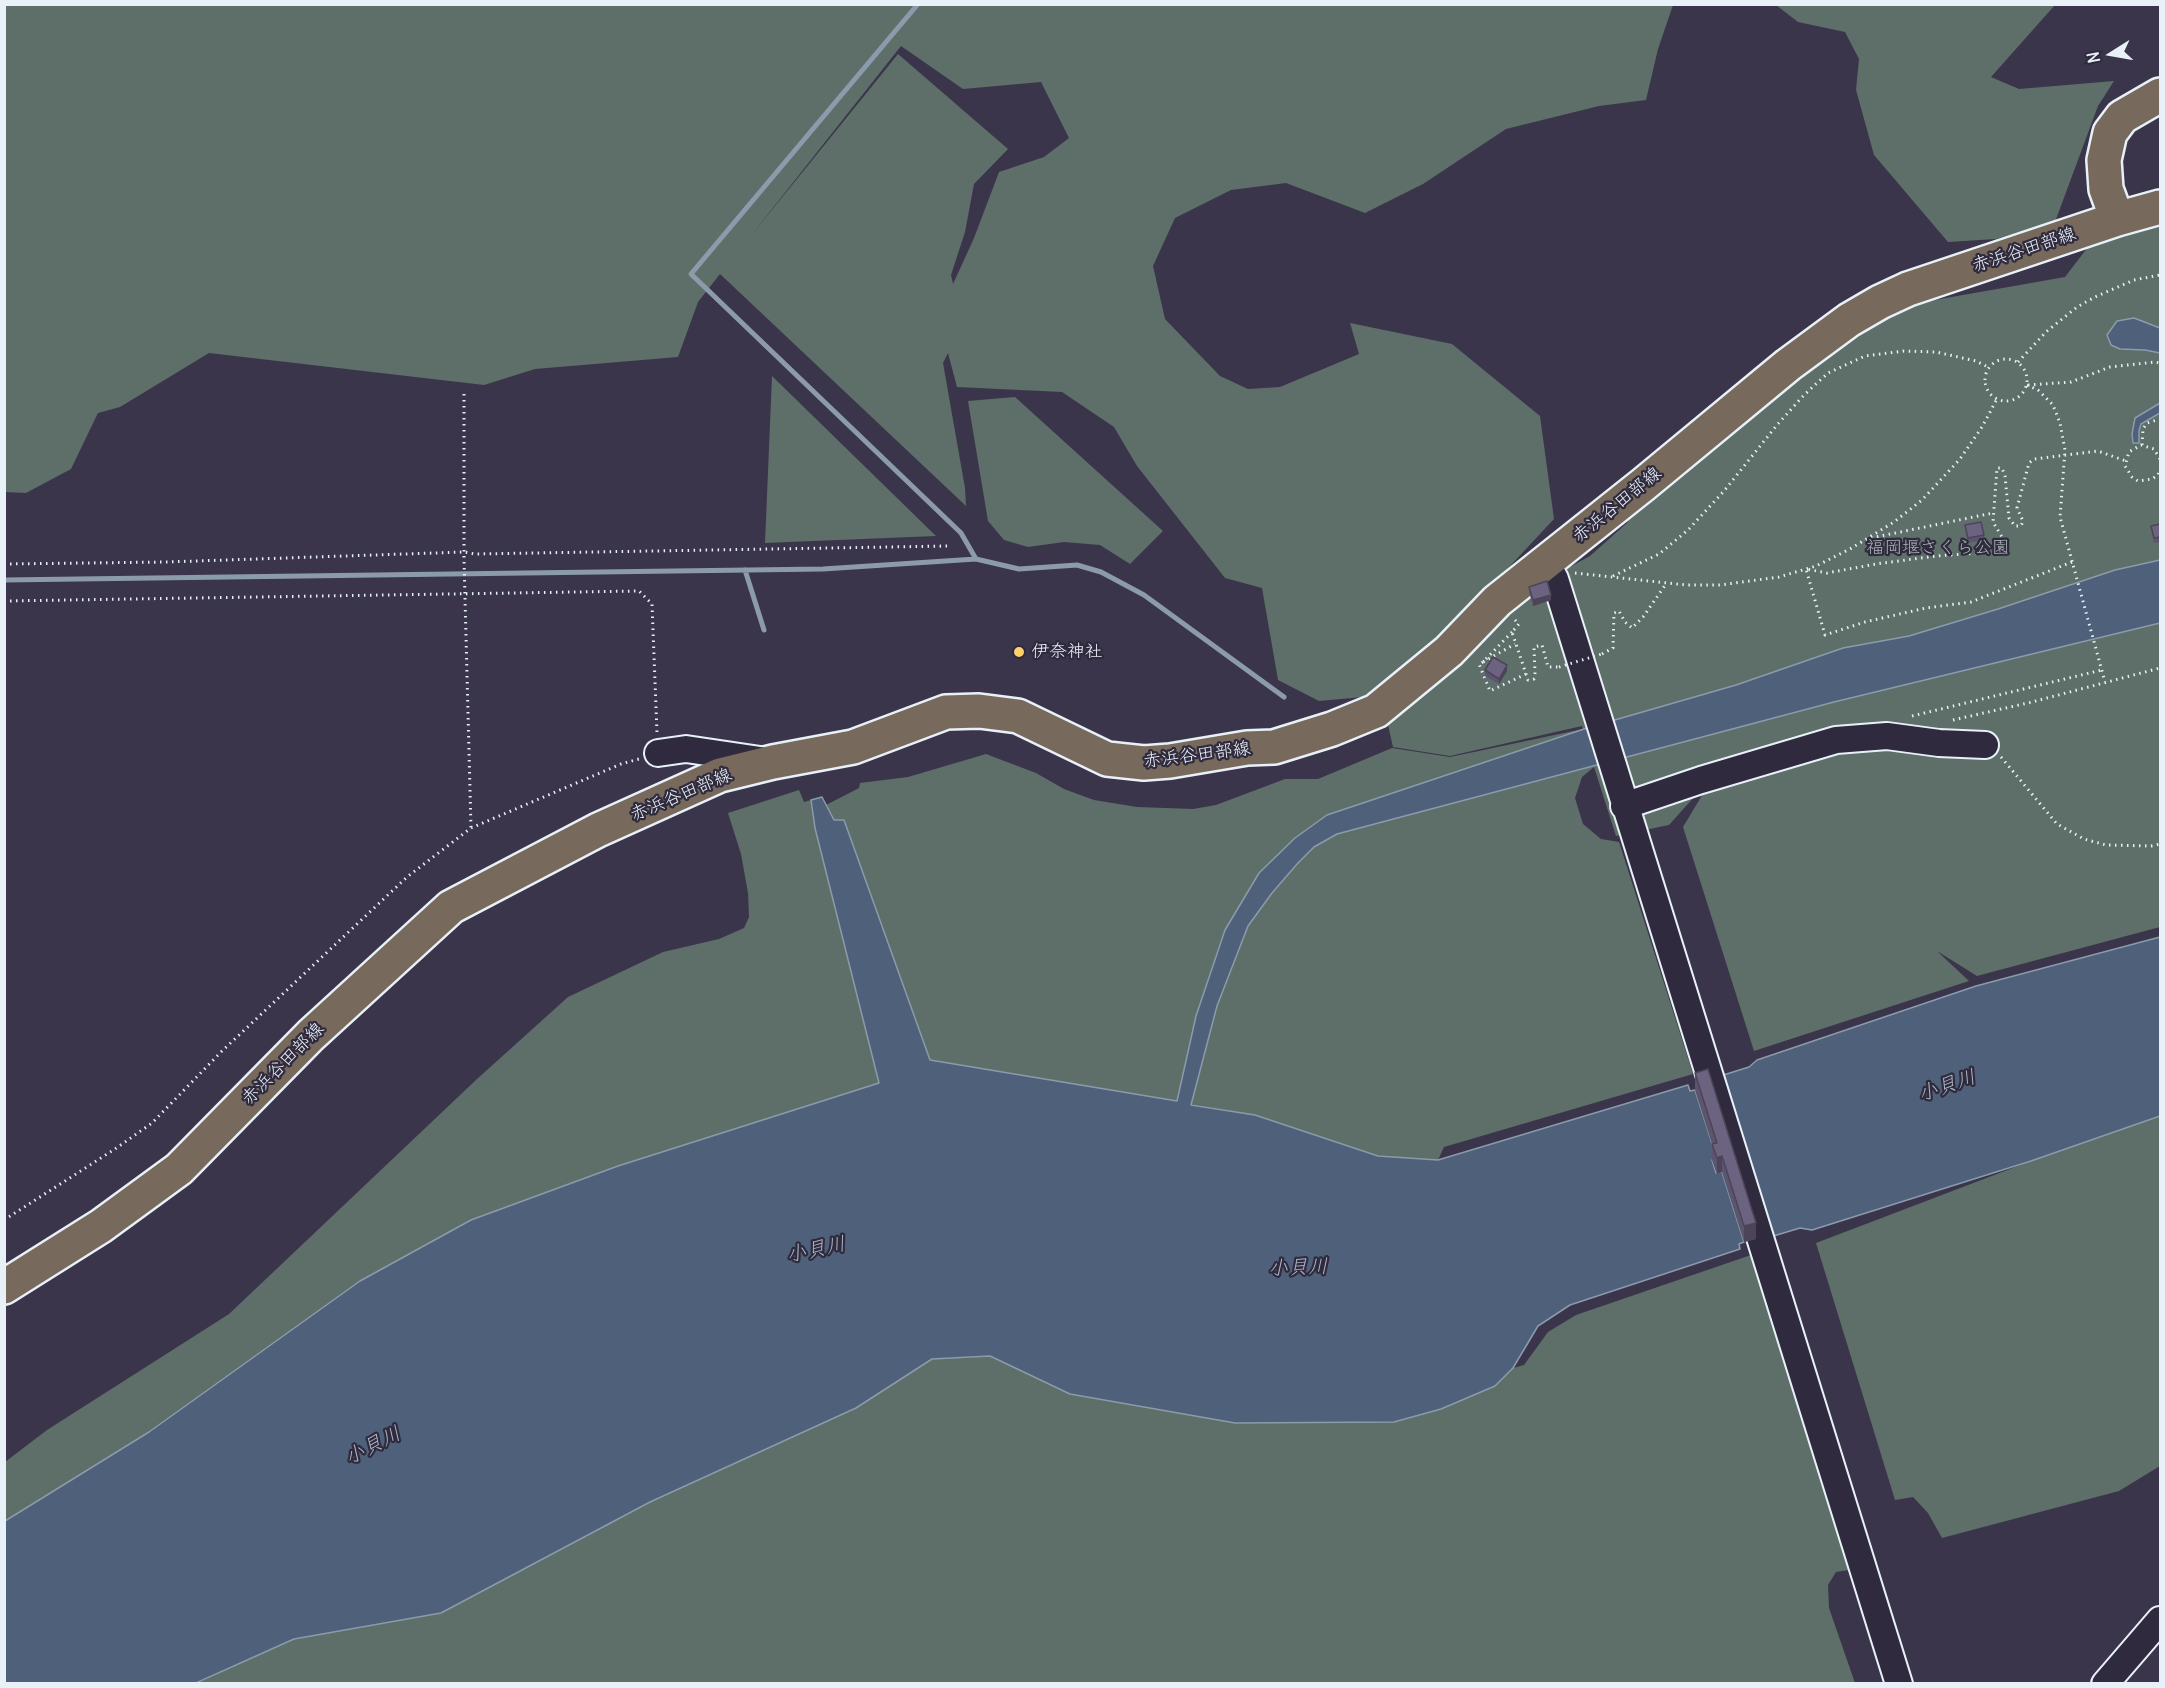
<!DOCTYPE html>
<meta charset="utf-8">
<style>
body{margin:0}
#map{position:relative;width:2165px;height:1688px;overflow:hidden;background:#3b354b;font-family:Delius,sans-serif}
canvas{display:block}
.frame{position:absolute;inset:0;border:6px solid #e8f1f8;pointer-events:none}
.north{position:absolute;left:2081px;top:24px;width:60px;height:60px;-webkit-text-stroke:4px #2f2a3d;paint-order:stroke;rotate:259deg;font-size:16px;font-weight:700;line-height:24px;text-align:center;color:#e8f1f8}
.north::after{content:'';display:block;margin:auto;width:21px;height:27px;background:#e8f1f8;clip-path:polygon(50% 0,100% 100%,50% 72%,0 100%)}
</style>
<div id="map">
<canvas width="2165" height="1688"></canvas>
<div class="frame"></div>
<div class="north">N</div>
</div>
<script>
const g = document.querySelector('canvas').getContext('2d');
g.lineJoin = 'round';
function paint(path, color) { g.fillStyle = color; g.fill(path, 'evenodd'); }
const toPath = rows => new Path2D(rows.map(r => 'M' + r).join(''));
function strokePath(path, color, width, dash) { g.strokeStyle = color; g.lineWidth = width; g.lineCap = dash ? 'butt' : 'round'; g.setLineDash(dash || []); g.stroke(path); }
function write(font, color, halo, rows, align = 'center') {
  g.font = font + ' Delius,"Klee One",sans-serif'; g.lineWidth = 4.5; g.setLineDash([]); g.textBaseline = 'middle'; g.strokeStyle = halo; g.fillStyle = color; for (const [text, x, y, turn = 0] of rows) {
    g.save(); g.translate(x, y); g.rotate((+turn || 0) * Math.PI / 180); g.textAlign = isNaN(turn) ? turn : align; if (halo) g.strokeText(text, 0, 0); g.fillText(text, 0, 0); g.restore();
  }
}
const green = toPath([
 [5,5,1673,5,1658,49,1646,100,1599,106,1506,129,1423,184,1365,213,1286,183,1231,190,1175,218,1153,266,1165,319,1220,376,1248,389,1280,387,1359,354,1350,323,1452,344,1540,416,1554,519,1453,627,1363,697,1319,701,1278,680,1262,588,1225,578,1137,466,1114,427,1062,392,957,387,948,353,943,363,965,488,966,506,720,274,698,302,678,357,535,369,484,385,209,353,120,407,98,413,71,469,26,493,5,492],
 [901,46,963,89,1041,82,1069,138,1044,157,999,172,974,238,953,284,951,275,965,232,974,184,1008,149,898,54,750,237],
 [1776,5,2055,5,1991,77,2019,89,2114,81,2098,106,2055,222,1996,239,1948,242,1874,155,1856,90,1859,59,1845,32,1798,22],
 [2160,225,2160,927,1977,976,1937,951,1969,981,1754,1051,1683,827,1707,787,1704,786,1669,825,1616,836,1594,767,1582,777,1575,798,1583,824,1601,839,1619,842,1693,1074,1444,1147,1438,1160,1378,1156,1255,1115,930,1060,844,820,834,821,826,805,859,788,860,783,908,777,986,754,1036,773,1064,789,1094,800,1137,807,1193,809,1216,805,1285,779,1318,779,1392,748,1450,757,1583,729,1582,726,1450,756,1393,747,1385,712,1533,587,1590,556,1628,522,1625,516,1829,352,1912,304,2065,277,2088,247],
 [772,376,936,536,765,543],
 [1015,397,1163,531,1130,564,1100,545,1064,542,1028,547,1004,540,988,521,968,401],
 [799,790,804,802,811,800,879,1083,618,1166,149,1432,5,1521,5,1462,47,1430,229,1314,477,1079,568,997,663,952,719,939,744,928,749,917,748,893,741,854,728,813],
 [2160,1116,2160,1466,2119,1491,1942,1538,1928,1513,1913,1497,1895,1500,1816,1243,2031,1161],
 [1751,1255,1849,1570,1836,1572,1828,1585,1829,1608,1855,1683,196,1684,294,1639,441,1613,650,1502,856,1408,932,1359,990,1356,1070,1394,1394,1422,1441,1409,1495,1386,1513,1368,1524,1365,1548,1332,1576,1315]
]);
const water = toPath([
 [2134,318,2160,328,2160,353,2145,350,2120,349,2111,345,2107,335,2117,321,2134,318],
 [2160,403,2160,413,2141,424,2139,431,2139,443,2133,443,2132,434,2135,418,2160,403],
 [2160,560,2160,623,1834,702,1337,834,1314,847,1298,863,1272,893,1248,926,1217,1006,1191,1105,1255,1115,1378,1156,1438,1160,1688,1085,1690,1091,1695,1090,1717,1159,1712,1160,1716,1173,1722,1172,1744,1242,1739,1244,1740,1249,1570,1305,1538,1326,1513,1368,1495,1386,1441,1409,1394,1422,1235,1423,1070,1394,990,1356,932,1359,856,1408,650,1502,441,1613,294,1639,196,1683,5,1684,5,1521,149,1432,360,1281,471,1220,618,1166,879,1083,815,828,811,800,822,797,834,820,844,820,930,1060,1177,1101,1196,1016,1225,930,1259,873,1295,838,1327,815,1587,728,1736,685,1843,648,1909,636,1998,609,2115,570,2160,560],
 [2160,937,2160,1116,2031,1161,1812,1230,1800,1228,1767,1238,1717,1077,1749,1067,1757,1060,1976,986,2160,937]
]);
const stream = toPath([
 [918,4,691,274,961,533,976,559],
 [745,570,764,630],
 [4,580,823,569,976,559,1019,569,1077,565,1101,572,1144,595,1284,697]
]);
const path = toPath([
 '1985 380a21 21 0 1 1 42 0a21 21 0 1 1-42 0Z',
 [2018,362,2046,332,2077,307,2095,297,2134,280,2160,275],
 [2027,385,2038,390,2053,405,2060,423,2065,450,2060,517,2105,682],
 [2028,385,2071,382,2110,367,2155,362,2160,363],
 [464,394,464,559,471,828],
 [2142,445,2143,429,2147,423,2160,419],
 [2160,459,2154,449,2141,445,2129,452,2125,466,2132,477,2138,481,2152,479,2158,475,2160,469],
 [1871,538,1993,513],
 [2072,562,1971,602,1926,608,1865,622,1825,635,1806,569,1827,573,1876,564,1936,556,1992,552,2002,549,2005,542,1993,522,1997,468,2002,468,2005,476,2009,518,2015,526,2021,526,2023,521,2017,508,2029,463,2034,459,2098,451,2126,461],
 [4,564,166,562,464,552,475,554,948,546],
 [1575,573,1686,585,1720,585,1779,577,1816,566,1850,549,1894,522,1922,500,1960,459,1982,427,1997,399],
 [1613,576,1659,554,1688,530,1724,491,1777,425,1804,395,1828,373,1865,356,1904,351,1936,352,1976,361,1990,368],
 [4,601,639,591,652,604,657,733],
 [1515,620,1519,624,1512,632,1528,680,1534,679,1535,673,1534,647,1542,645,1548,667,1559,667],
 [1512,632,1483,662,1515,644],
 [1602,654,1613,648,1614,613,1619,611,1625,622,1632,628,1643,617,1666,584],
 [1483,662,1479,664,1490,691,1526,674],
 [1912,716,2102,670],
 [1953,720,2032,702,2160,668],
 [2001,757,2057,824,2084,839,2106,845,2151,846,2160,844],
 [4,1220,115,1149,152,1123,221,1052,407,877,471,828,621,764,639,759]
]);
const minor = toPath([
 [1546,562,1555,579,1899,1684],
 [658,753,686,749,767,761],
 [1624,806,1701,780,1836,740,1887,736,1939,743,1985,745],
 [2105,1684,2160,1620]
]);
const major = toPath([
 [2117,219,2106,189,2104,160,2110,133,2122,117,2160,95],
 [4,1287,101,1226,179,1169,311,1035,451,907,598,830,720,775,773,762,853,747,946,712,979,711,1018,716,1107,759,1144,763,1170,761,1247,748,1274,747,1332,729,1376,711,1449,651,1497,601,1644,484,1788,365,1849,320,1880,302,1908,289,2117,219,2160,207]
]);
const pathBridge = toPath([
 [1559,667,1602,654]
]);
const wall = toPath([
 [2160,524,2160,542,2154,543,2151,526],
 [1965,525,1984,535,1984,540,1968,543],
 [1529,587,1551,600,1533,606,1529,592],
 [1485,670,1507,671,1499,684,1485,676],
 [1695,1073,1756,1239,1744,1242,1722,1172,1717,1174,1712,1160,1712,1144,1695,1090]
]);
const shadedWall = toPath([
 [1551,595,1551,600,1533,606,1533,600],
 [1507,665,1507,671,1499,684,1499,679],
 [1722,1156,1722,1172,1717,1174,1717,1158],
 [1756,1223,1756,1239,1744,1242,1744,1226]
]);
const building = toPath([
 [1981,522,1984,535,1968,538,1965,525,1981,522],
 [2160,524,2160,537,2154,538,2151,526,2160,524],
 [1547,581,1551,595,1533,600,1529,587,1547,581],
 [1493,657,1507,665,1499,679,1485,670,1493,657],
 [1708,1069,1756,1223,1744,1226,1722,1156,1717,1158,1712,1144,1717,1143,1695,1073,1708,1069]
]);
const markers = [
 [1019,652,6,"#ffd166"]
];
const streetNames = [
 ["赤浜谷田部線",2024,250,-18],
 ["赤浜谷田部線",1617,505,-39],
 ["赤浜谷田部線",1197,755,-7],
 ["赤浜谷田部線",681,795,-23],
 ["赤浜谷田部線",283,1064,-45]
];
const parkNames = [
 ["福岡堰さくら公園",1938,548]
];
const poiNames = [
 ["伊奈神社",1031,652]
];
const waterNames = [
 ["小貝川",1947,1086,-19],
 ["小貝川",816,1250,-12],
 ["小貝川",1298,1268,-2],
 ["小貝川",373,1446,-27]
];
paint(green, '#5d6f68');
paint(water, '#4f617a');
strokePath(water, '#8c9bac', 1.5);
strokePath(stream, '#8c9bac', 5);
strokePath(minor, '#e8f1f8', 30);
strokePath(major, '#e8f1f8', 38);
strokePath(path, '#e8f1f8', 3, [1.5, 4.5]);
strokePath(minor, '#2f2a3d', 26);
strokePath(major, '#77695c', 33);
strokePath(pathBridge, '#e8f1f8', 3, [1.5, 4.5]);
paint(wall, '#5d556f');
paint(shadedWall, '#4c455a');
paint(building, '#6c6381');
strokePath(building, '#4c455a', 1.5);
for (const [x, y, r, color] of markers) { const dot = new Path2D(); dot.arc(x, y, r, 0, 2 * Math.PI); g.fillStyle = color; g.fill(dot); strokePath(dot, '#2f2a3d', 2); }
write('18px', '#e8f1f8', '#2f2a3d', streetNames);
write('18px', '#a9b6b7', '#2f2a3d', parkNames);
write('18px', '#e8f1f8', '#2f2a3d', poiNames, 'left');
write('italic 20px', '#abb7c6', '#2f2a3d', waterNames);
</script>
